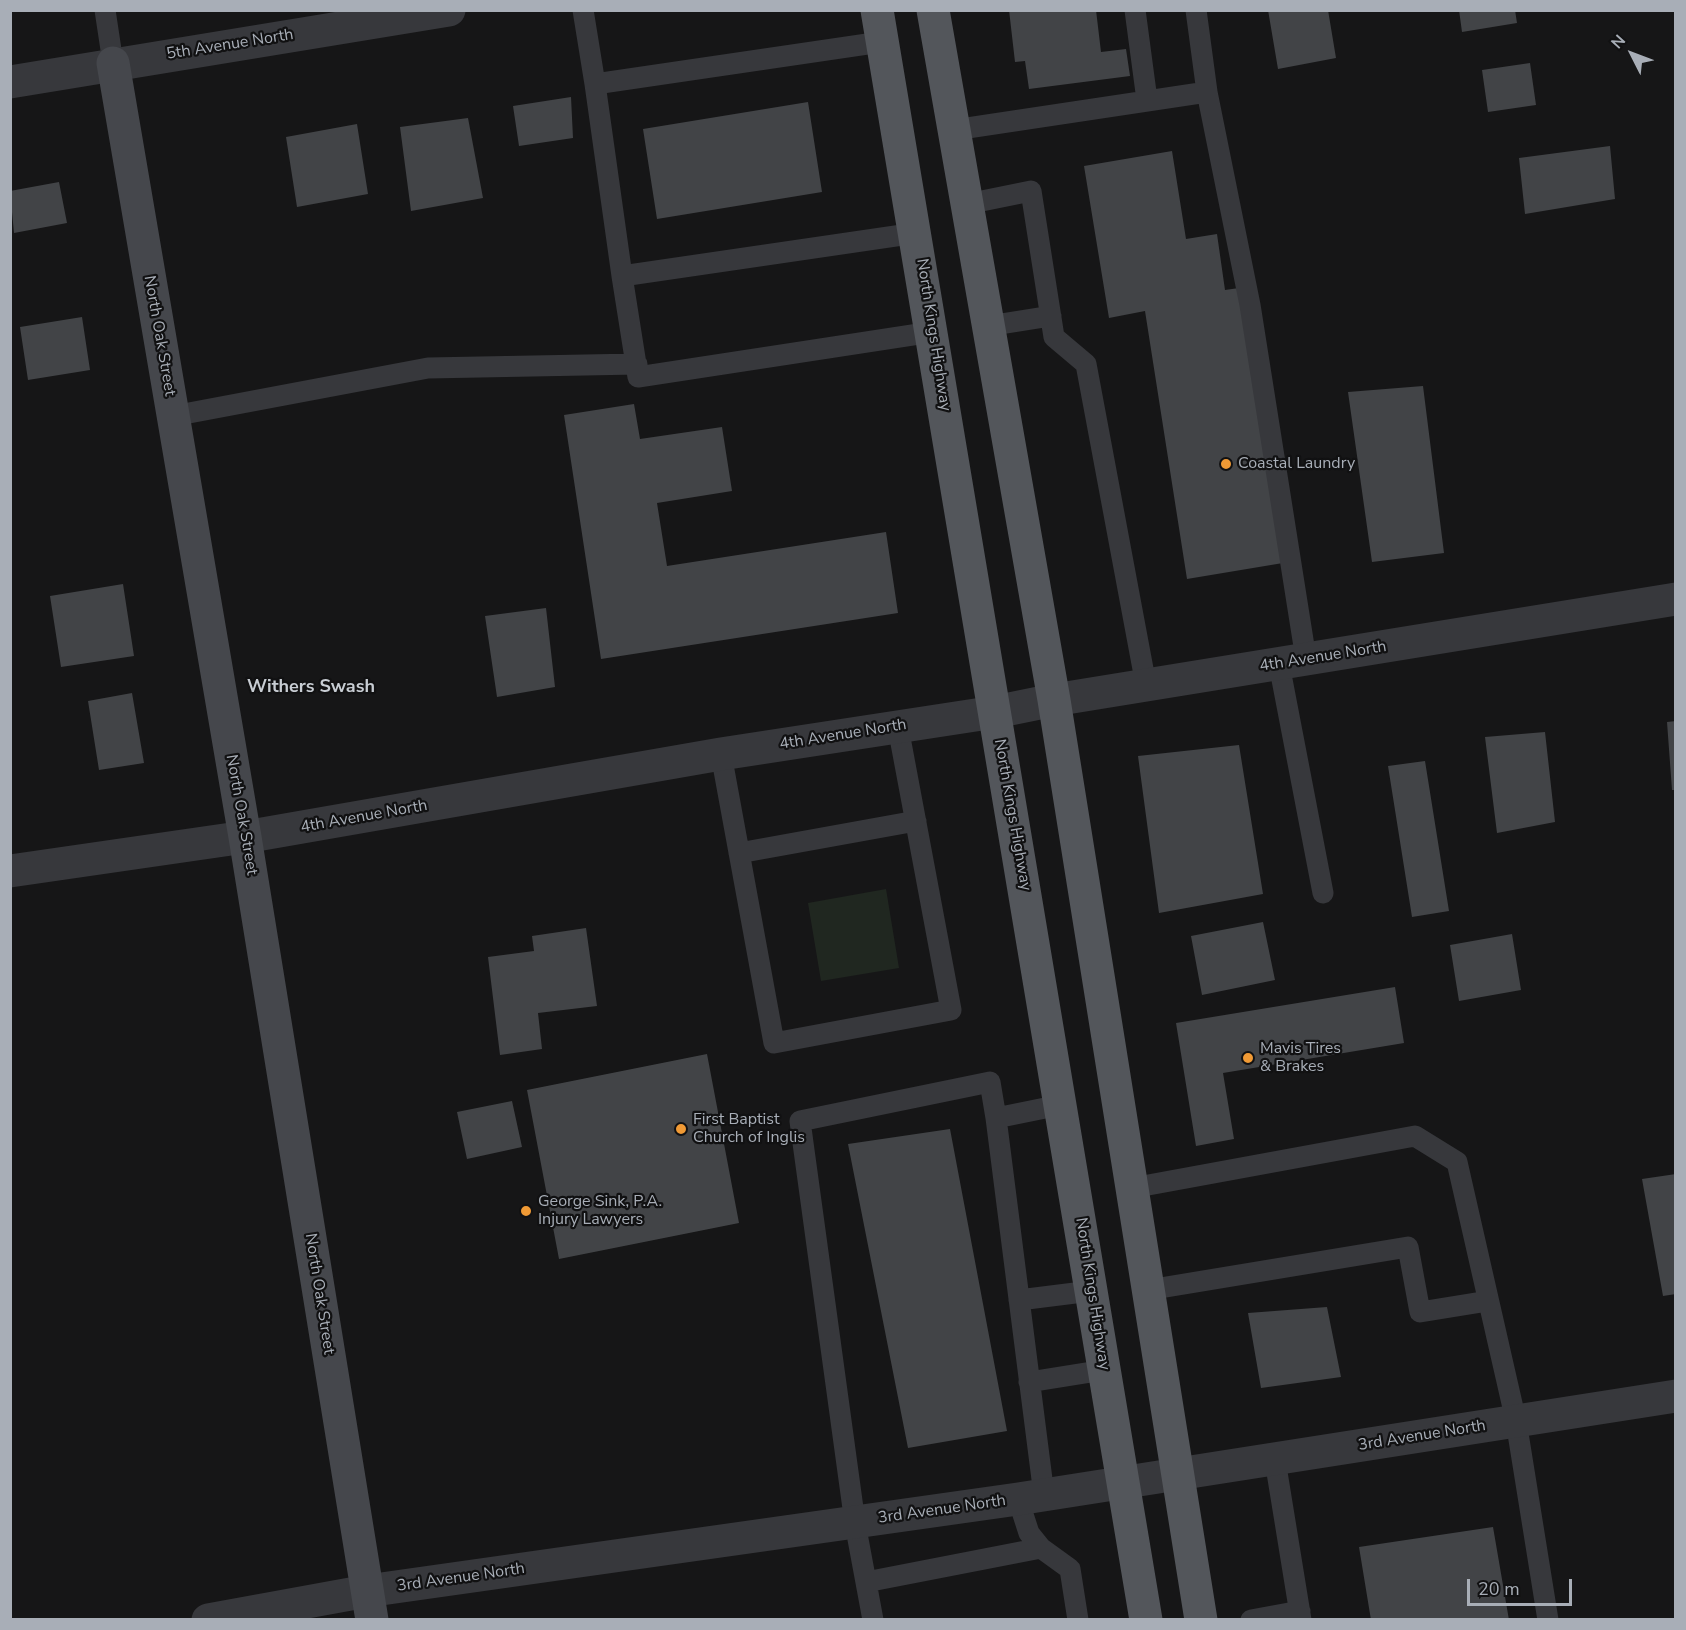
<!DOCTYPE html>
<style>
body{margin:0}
#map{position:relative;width:1686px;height:1630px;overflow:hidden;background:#161617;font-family:"Nunito Sans",sans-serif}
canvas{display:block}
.frame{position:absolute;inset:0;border:12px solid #a8aeb7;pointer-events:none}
.north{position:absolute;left:1602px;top:24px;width:60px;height:60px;-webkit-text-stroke:4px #111112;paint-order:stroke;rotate:312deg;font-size:16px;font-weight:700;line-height:24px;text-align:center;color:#a8aeb7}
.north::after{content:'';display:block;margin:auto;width:21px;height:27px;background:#a8aeb7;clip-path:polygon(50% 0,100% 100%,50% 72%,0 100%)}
.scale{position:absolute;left:1467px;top:1579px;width:105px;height:27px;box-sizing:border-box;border:3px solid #a8aeb7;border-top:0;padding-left:8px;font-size:18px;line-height:21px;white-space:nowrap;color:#a8aeb7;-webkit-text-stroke:4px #111112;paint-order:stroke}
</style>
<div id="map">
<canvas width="1686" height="1630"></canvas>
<div class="frame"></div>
<div class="north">N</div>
<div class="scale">20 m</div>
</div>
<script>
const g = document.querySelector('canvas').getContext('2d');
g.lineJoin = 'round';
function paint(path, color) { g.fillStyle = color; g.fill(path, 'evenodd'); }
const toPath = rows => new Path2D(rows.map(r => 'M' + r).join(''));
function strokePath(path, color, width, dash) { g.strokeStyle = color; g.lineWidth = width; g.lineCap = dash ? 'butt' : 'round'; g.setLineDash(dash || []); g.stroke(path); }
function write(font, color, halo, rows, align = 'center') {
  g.font = font + ' "Nunito Sans",sans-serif'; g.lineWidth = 4.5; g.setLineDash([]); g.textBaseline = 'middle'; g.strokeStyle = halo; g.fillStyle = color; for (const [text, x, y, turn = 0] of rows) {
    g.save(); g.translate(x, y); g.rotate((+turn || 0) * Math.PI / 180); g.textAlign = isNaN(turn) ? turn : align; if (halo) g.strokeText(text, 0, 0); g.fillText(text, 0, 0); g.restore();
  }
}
const green = toPath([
 [886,889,899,968,821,981,808,903]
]);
const building = toPath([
 [1009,10,1096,10,1101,52,1126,49,1130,76,1029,89,1025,61,1015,62],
 [1268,10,1328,10,1336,58,1278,69],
 [1459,10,1515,10,1517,23,1462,32],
 [1530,63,1536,105,1488,112,1482,70],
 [571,97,573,138,519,146,513,106],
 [808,102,822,192,657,219,643,129],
 [468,118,483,198,411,211,400,127],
 [357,124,368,194,297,207,286,137],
 [1610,146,1615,199,1525,214,1519,158],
 [1172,151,1186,239,1217,234,1225,290,1239,288,1283,563,1187,579,1145,311,1109,318,1084,166],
 [59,182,67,223,14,233,10,191],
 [82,317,90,370,28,380,20,327],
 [1423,386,1444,553,1372,562,1348,392],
 [634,404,640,439,722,427,732,491,657,503,667,566,886,532,898,613,601,659,564,415],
 [123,584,134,656,61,667,50,596],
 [546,608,555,687,497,697,485,616],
 [132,693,144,763,99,770,88,701],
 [1676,721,1676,790,1672,790,1667,722],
 [1545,732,1555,822,1497,833,1485,737],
 [1239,745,1263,894,1159,913,1138,756],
 [1425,761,1449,911,1412,917,1388,766],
 [1263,922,1275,980,1202,995,1191,936],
 [586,928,597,1006,538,1013,542,1049,500,1055,488,957,534,951,532,936],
 [1512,934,1521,990,1459,1001,1450,945],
 [1395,987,1404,1043,1223,1073,1234,1139,1196,1146,1176,1023],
 [707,1054,739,1223,559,1259,527,1090],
 [512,1101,522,1147,467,1159,457,1112],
 [950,1129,1007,1431,908,1448,848,1144],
 [1676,1174,1676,1294,1663,1296,1642,1179],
 [1327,1307,1341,1377,1261,1388,1248,1313],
 [1493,1527,1509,1620,1371,1620,1359,1547]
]);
const lane = toPath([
 [105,10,113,63],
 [583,10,595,84],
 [1135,10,1147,100],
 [881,42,595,84,622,276,916,233],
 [1207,92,1250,305,1306,659],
 [954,130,1207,92,1196,10],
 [967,204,1031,191,1054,337,1086,364,1146,685],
 [622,276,638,377,932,332],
 [988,326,1051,316],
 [173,416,428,368,637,364],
 [1279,664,1323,893],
 [721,754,774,1043,951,1010,898,727],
 [739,853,916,821],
 [996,1118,1044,1495],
 [1132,1188,1415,1136,1457,1162,1516,1421,1548,1620],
 [1148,1290,1408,1247,1420,1312,1488,1301],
 [1019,1300,1091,1291],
 [1029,1382,1104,1370],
 [1275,1460,1301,1620],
 [1018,1499,1029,1533,1041,1548,1070,1569,1078,1620],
 [866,1582,1041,1548],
 [873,1620,855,1523,800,1121,990,1082,996,1118,1060,1105],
 [1251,1620,1300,1611]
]);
const street = toPath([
 [10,82,449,10],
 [10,871,245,837,721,754,995,712,1054,700,1676,599],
 [208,1620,367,1591,1018,1499,1676,1396]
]);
const secondary = toPath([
 [113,63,245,837,372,1620]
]);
const primary = toPath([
 [877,10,1146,1620],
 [933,10,1054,700,1201,1620]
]);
const markers = [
 [1226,464,6,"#f09a35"],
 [1248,1058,6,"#f09a35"],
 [681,1129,6,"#f09a35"],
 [526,1211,6,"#f09a35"]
];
const streetNames = [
 ["5th Avenue North",230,45,-9],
 ["North Kings Highway",933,335,81],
 ["North Oak Street",159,336,80],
 ["4th Avenue North",1323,657,-9],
 ["4th Avenue North",843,735,-9],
 ["North Oak Street",241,815,80],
 ["North Kings Highway",1012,815,80],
 ["4th Avenue North",364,817,-10],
 ["North Oak Street",319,1294,81],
 ["North Kings Highway",1092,1294,81],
 ["3rd Avenue North",1422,1436,-9],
 ["3rd Avenue North",942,1510,-8],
 ["3rd Avenue North",461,1578,-8]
];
const poiNames = [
 ["Coastal Laundry",1238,464],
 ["Mavis Tires",1260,1049],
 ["& Brakes",1260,1067],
 ["First Baptist",693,1120],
 ["Church of Inglis",693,1138],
 ["George Sink, P.A.",538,1202],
 ["Injury Lawyers",538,1220]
];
const neighbourhoodNames = [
 ["Withers Swash",311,688]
];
paint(green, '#202720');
paint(building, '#424447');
strokePath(lane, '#37383c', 21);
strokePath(street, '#37383c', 33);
strokePath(secondary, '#45474c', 33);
strokePath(primary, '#53565b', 33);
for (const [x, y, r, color] of markers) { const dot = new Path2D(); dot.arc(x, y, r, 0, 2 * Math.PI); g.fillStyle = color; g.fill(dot); strokePath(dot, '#111112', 2); }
write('16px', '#a8aeb7', '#111112', streetNames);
write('16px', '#a8aeb7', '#111112', poiNames, 'left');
write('bold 18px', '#c8cdd3', '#111112', neighbourhoodNames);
</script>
